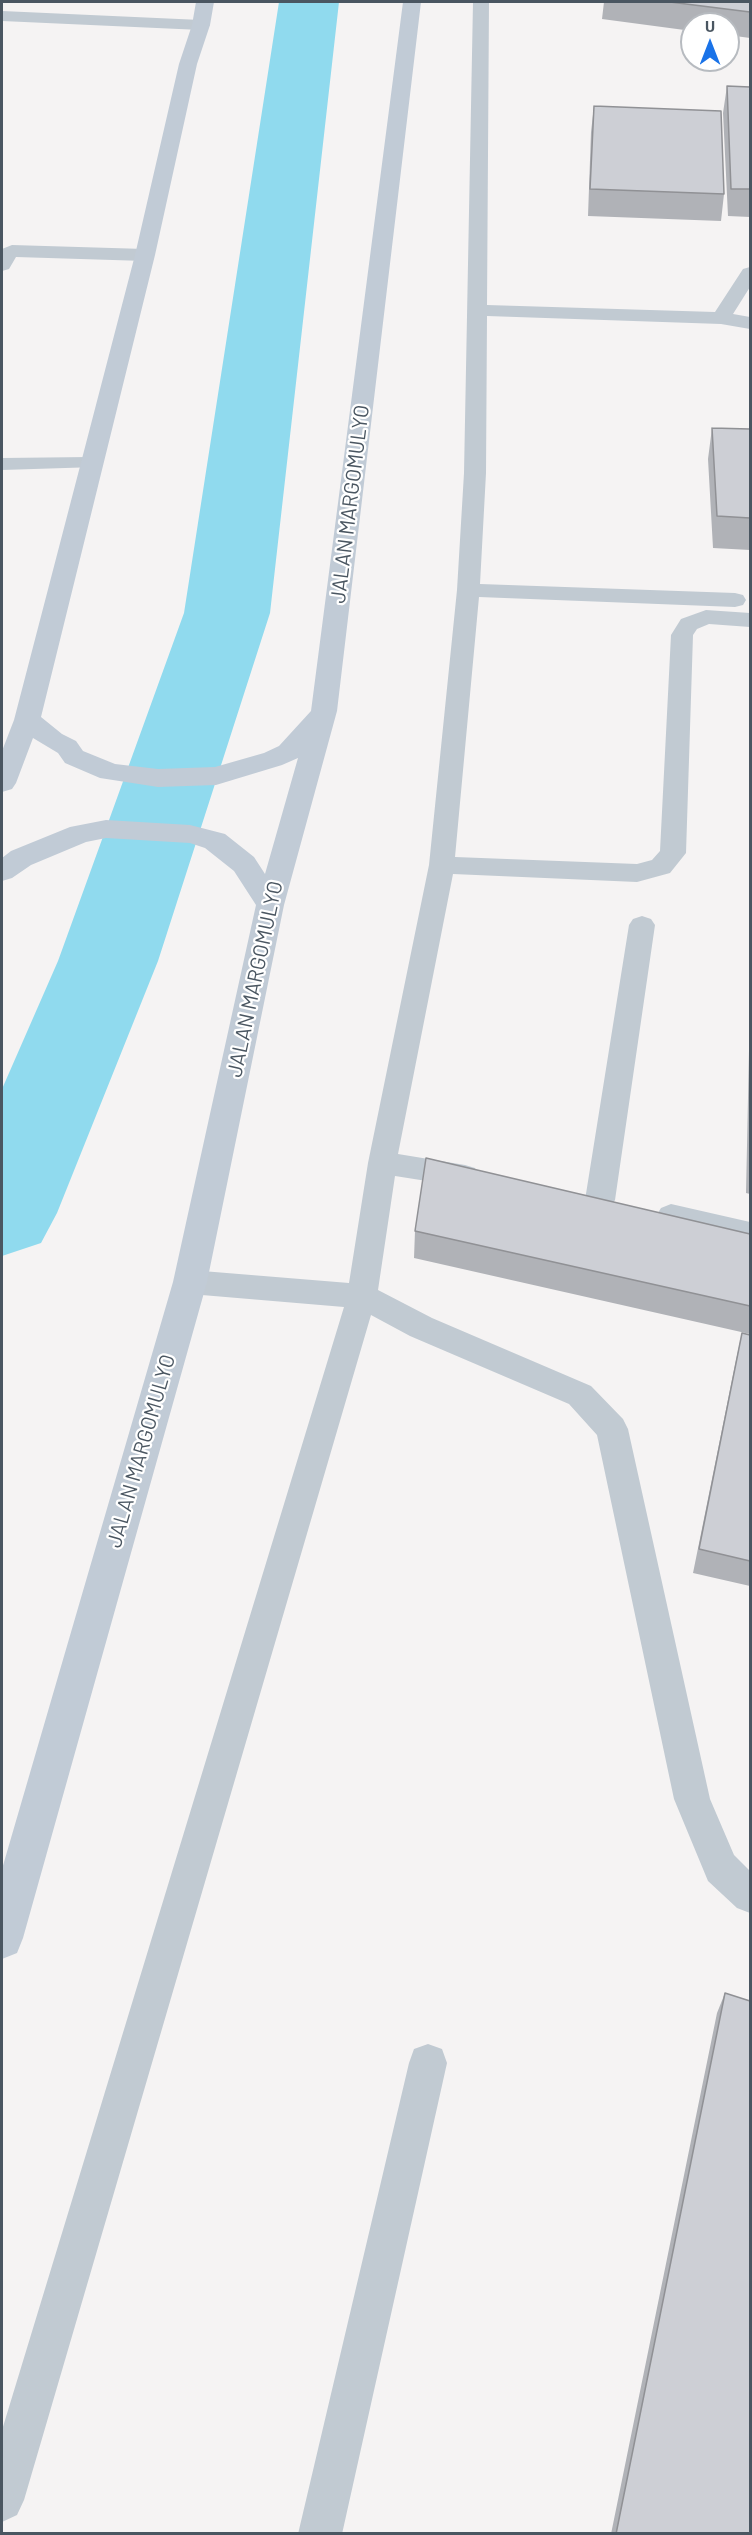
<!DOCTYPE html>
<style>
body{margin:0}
#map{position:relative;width:752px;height:2535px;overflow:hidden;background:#f5f3f3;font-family:Barlow,sans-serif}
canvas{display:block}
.frame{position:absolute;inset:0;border:3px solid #4a5661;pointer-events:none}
.north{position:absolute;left:680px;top:12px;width:60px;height:60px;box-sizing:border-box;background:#fff;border:2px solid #b7bbc0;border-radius:50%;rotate:0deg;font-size:16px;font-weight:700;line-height:24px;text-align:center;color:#4a5661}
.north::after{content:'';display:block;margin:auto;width:21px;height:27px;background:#1a73e8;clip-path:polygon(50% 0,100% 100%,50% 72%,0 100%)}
</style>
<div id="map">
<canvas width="752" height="2535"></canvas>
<div class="frame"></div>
<div class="north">U</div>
</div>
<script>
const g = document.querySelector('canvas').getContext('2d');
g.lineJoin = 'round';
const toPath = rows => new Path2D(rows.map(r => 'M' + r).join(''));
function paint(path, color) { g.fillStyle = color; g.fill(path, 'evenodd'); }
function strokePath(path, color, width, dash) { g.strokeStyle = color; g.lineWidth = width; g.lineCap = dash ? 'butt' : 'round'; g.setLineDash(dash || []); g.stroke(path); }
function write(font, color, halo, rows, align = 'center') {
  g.font = font + ' Barlow,sans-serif'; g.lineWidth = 4.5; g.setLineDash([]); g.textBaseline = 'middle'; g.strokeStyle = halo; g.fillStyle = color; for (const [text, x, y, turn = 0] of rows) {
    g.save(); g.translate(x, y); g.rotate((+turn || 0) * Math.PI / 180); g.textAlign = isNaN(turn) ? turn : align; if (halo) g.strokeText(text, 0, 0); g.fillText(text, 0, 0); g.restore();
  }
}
const river = toPath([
 [279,2,339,2,270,613,158,961,57,1213,41,1243,2,1256,2,1089,58,961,184,613,279,2]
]);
const service = toPath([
 [473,2,489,2,487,305,715,312,743,269,750,267,750,287,733,314,750,317,750,329,721,324,487,316,486,473,480,584,735,593,743,595,746,600,743,605,735,607,479,597,455,857,637,864,652,860,660,851,671,635,681,619,706,610,750,613,750,627,709,624,697,629,693,635,686,853,670,873,637,882,453,874,398,1154,465,1165,475,1168,479,1176,475,1184,465,1187,395,1176,378,1290,432,1318,591,1386,623,1419,628,1429,710,1799,734,1855,750,1871,750,1913,737,1908,708,1881,674,1799,597,1435,569,1404,410,1336,371,1315,24,2500,17,2515,2,2522,2,2430,344,1307,190,1294,179,1291,175,1282,179,1273,190,1270,349,1283,368,1163,429,865,457,590,464,473,473,2],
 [12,245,145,249,152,251,154,255,152,259,145,261,16,257,9,269,2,271,2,249,12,245],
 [90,457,97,459,101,463,97,467,2,470,2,458,90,457],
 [642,916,651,919,655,925,615,1200,610,1208,600,1211,590,1208,585,1200,629,925,633,919,642,916],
 [671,1204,750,1222,750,1246,661,1224,656,1216,661,1208,671,1204],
 [428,2044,442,2049,447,2063,342,2534,298,2534,409,2063,414,2049,428,2044]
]);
const minor = toPath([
 [2,11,201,20,207,21,210,25,207,29,201,30,2,21,2,11]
]);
const secondary = toPath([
 [196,2,214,2,210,25,197,64,155,255,41,717,62,734,76,741,83,751,115,764,158,769,215,767,264,753,279,746,311,711,403,2,421,2,337,711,284,905,207,1282,23,1938,17,1953,2,1959,2,1869,173,1282,256,905,234,871,205,848,190,843,106,838,86,842,31,865,12,878,2,881,2,858,11,851,70,827,106,820,190,825,225,834,254,857,265,874,298,758,282,765,216,785,158,787,100,778,65,763,58,753,33,738,16,783,12,789,2,792,2,751,14,720,135,255,179,64,192,25,196,2]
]);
const wall = toPath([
 [604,2,750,2,750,38,728,35,728,24,692,24,692,31,602,19],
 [727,86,750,87,750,217,728,216,723,113],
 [594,106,724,194,721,221,588,216,591,132],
 [712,428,750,429,750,550,713,548,708,459],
 [750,1003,750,1194,746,1193],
 [415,1231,750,1234,750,1334,414,1258],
 [742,1333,750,1335,750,1586,693,1573,736,1360],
 [725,1993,750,2534,611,2534,717,2013]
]);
const building = toPath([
 [670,2,750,2,750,12,670,2],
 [727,86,750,87,750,189,731,189,727,86],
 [594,106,721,111,724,194,590,189,594,106],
 [712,428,750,429,750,518,717,516,712,428],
 [426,1158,750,1234,750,1306,415,1231,426,1158],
 [742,1333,750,1335,750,1561,699,1549,742,1333],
 [725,1993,750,2001,750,2534,616,2534,725,1993]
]);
const streetNames = [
 ["JALAN MARGOMULYO",350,504,-83],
 ["JALAN MARGOMULYO",255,979,-78],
 ["JALAN MARGOMULYO",141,1451,-74]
];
paint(river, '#90daee');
paint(service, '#c1cad2');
paint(minor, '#c1cad2');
paint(secondary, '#c1cbd6');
paint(wall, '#b0b2b7');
paint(building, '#cdcfd5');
strokePath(building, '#909195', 1.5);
write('21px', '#4a5661', '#fff', streetNames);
</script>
